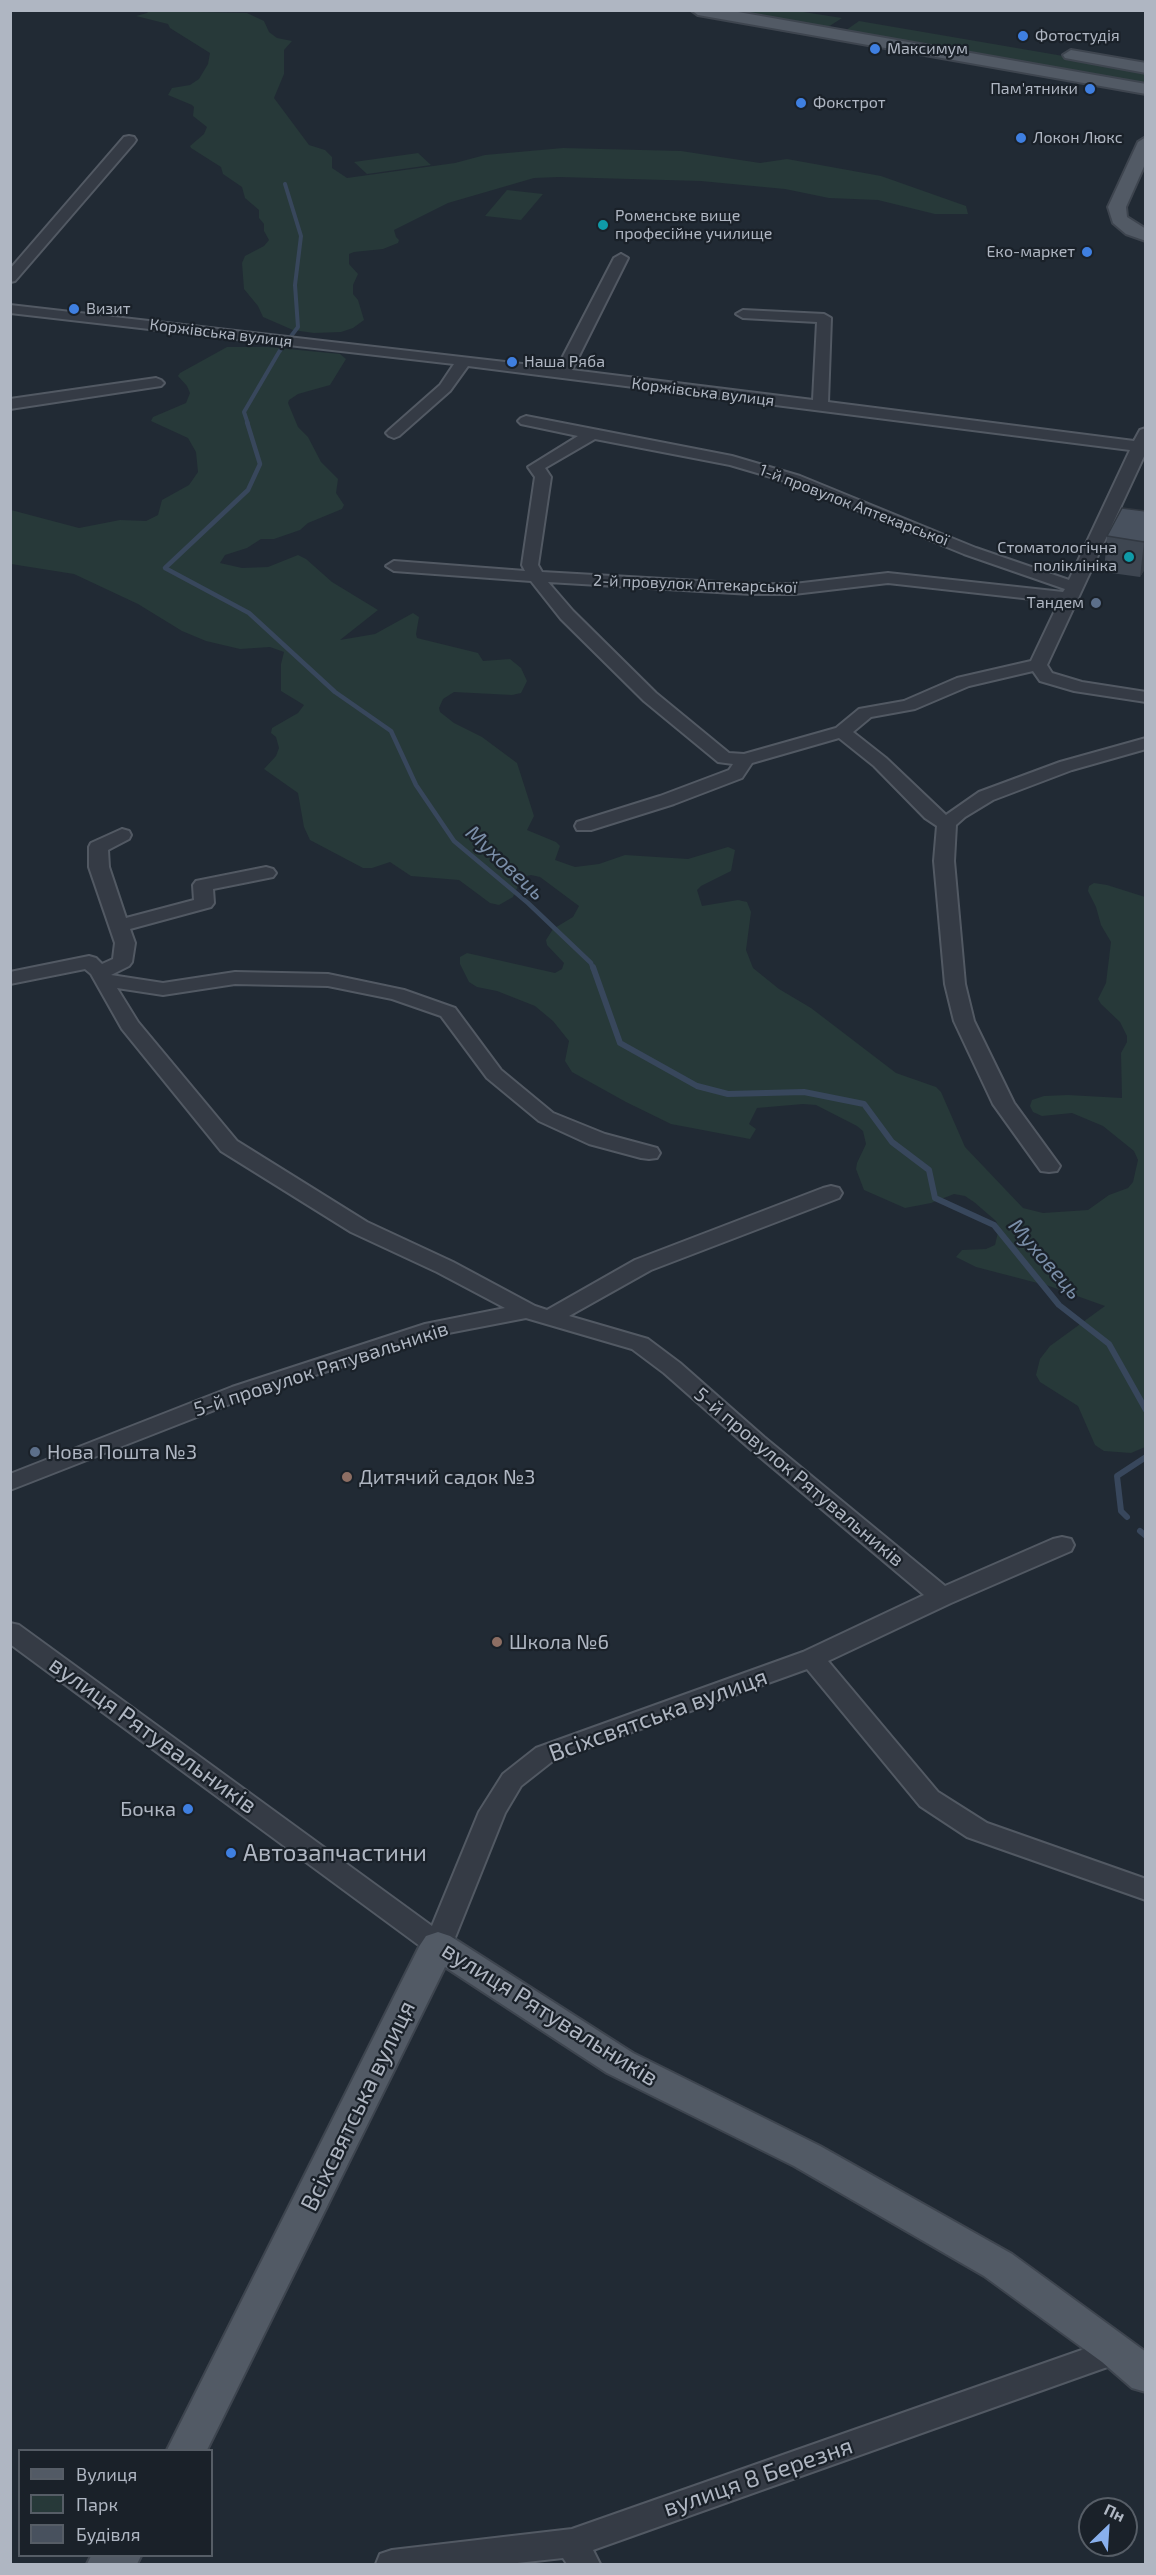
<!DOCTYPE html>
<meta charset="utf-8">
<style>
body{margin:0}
#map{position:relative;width:1156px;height:2575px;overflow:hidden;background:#212a34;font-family:"Exo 2",sans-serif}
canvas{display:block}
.frame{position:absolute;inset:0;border:12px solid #afb6c2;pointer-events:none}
.legend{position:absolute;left:18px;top:2449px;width:195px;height:108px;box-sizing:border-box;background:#1a2129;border:2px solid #565d66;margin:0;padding:8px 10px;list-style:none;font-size:18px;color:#afb6c2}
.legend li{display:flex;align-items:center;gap:12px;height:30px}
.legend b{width:30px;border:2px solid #565d66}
.north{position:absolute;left:1078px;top:2497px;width:60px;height:60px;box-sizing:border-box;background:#1a2129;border:2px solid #565d66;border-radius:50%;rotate:25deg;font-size:16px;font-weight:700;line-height:24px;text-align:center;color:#afb6c2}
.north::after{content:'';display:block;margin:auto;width:21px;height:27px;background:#89b0ed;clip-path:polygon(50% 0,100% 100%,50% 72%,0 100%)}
</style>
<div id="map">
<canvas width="1156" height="2575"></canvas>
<div class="frame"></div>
<ul class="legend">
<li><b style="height:8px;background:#525a65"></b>Вулиця</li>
<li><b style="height:16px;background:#273939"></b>Парк</li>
<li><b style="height:16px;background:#48515e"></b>Будівля</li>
</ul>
<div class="north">Пн</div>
</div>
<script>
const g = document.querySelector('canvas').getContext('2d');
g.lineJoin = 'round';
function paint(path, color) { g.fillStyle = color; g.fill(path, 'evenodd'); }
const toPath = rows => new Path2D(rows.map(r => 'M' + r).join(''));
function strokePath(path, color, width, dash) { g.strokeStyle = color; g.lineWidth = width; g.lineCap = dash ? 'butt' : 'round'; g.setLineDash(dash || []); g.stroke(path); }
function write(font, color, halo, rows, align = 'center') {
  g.font = font + ' "Exo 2",sans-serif'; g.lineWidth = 4.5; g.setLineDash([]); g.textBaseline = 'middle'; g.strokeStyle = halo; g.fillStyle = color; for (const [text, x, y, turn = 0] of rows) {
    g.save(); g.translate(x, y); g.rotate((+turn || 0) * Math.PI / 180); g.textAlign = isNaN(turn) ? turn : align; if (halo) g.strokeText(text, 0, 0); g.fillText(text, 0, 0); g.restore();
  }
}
const green = toPath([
 [149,11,247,13,264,21,269,32,277,38,292,41,284,50,284,74,274,98,309,145,325,150,332,157,332,168,347,178,455,163,485,155,563,148,681,151,760,163,787,159,881,176,966,206,968,214,935,214,878,200,829,198,785,189,701,181,559,177,534,178,448,203,394,230,396,237,399,240,398,243,383,249,354,252,349,254,349,264,358,274,353,285,353,294,358,300,364,320,353,328,341,332,314,333,293,330,263,317,258,306,244,289,242,263,245,256,264,246,269,240,264,231,264,224,259,218,259,210,245,198,242,187,223,174,221,167,191,148,190,146,204,134,207,127,193,116,194,107,192,105,168,95,172,88,190,85,199,79,208,64,210,53,170,28,168,24,136,16,147,13],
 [719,11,797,11,842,18,825,29],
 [859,21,1145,70,1145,84,842,33],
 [418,153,431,165,367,174,354,162],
 [507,190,543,194,521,220,485,216],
 [227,347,268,347,340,354,346,359,330,385,298,394,289,400,288,403,298,427,308,437,321,462,338,479,336,493,344,505,342,509,308,523,300,530,274,539,261,539,247,548,225,555,220,563,242,568,268,567,298,555,306,559,332,582,378,610,340,640,375,634,413,613,419,617,416,634,417,638,478,653,483,661,510,659,521,668,527,681,521,693,512,695,454,692,443,699,439,708,440,712,454,723,482,737,517,763,534,816,527,830,556,842,560,846,555,860,575,867,599,864,625,855,688,859,728,847,735,850,731,871,701,886,697,890,702,906,738,900,747,902,751,912,746,950,753,968,779,989,811,1008,896,1073,936,1087,941,1092,965,1147,1023,1208,1043,1213,1088,1210,1109,1195,1128,1188,1133,1182,1138,1160,1134,1151,1103,1126,1072,1113,1042,1116,1033,1112,1030,1106,1032,1100,1044,1096,1068,1095,1122,1098,1121,1053,1127,1042,1127,1036,1120,1022,1101,1004,1098,999,1106,983,1111,942,1101,925,1096,907,1088,891,1089,886,1094,883,1107,885,1145,897,1145,1447,1131,1453,1104,1451,1095,1445,1078,1406,1040,1382,1036,1375,1040,1359,1050,1346,1105,1306,1049,1286,976,1267,956,1257,962,1250,986,1249,995,1245,999,1228,996,1221,974,1202,965,1196,954,1194,931,1203,905,1208,864,1190,856,1169,857,1163,866,1144,863,1131,857,1126,816,1105,803,1104,757,1108,749,1124,756,1129,750,1139,671,1124,626,1102,572,1072,565,1061,569,1041,553,1021,535,1006,497,991,477,987,469,982,460,964,460,957,467,953,555,973,562,969,564,963,547,945,546,940,553,929,573,917,579,906,540,877,531,875,522,877,513,897,499,905,490,903,459,880,411,876,390,862,372,868,363,868,310,840,304,827,298,793,264,769,276,756,279,748,276,737,271,733,272,728,298,713,304,705,281,691,281,664,284,652,270,647,240,649,206,641,182,631,138,604,74,574,11,564,11,510,79,528,120,520,146,521,158,515,162,500,189,485,198,472,196,452,188,438,151,421,153,417,186,403,190,393,187,386,178,376,180,373]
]);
const streamFar2 = toPath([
 [248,424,244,412,279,352,298,327,295,285,301,236,285,184]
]);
const streamFar1 = toPath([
 [247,422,260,464,248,490,165,568,249,613,335,692,391,731,416,785,454,841,528,903,591,963,593,969]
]);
const stream = toPath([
 [593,967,620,1043,697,1086,728,1094,804,1092,864,1104,892,1142,929,1170,935,1198,994,1225,1059,1305,1109,1344,1146,1410],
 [1127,1517,1121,1511,1117,1476,1146,1457],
 [1140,1531,1146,1536]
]);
const minor = toPath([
 [129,136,134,137,136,140,134,143,15,281,10,282,10,269,124,137,129,136],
 [621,254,628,258,572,370,813,400,817,322,743,318,736,314,743,310,824,314,831,318,828,402,1134,441,1140,430,1146,428,1146,452,1047,665,1052,673,1082,682,1146,692,1146,702,1074,691,1040,681,1033,671,969,686,915,709,871,717,853,732,886,758,946,815,979,792,1060,762,1146,738,1146,749,1072,770,993,800,965,817,956,825,954,861,965,984,974,1021,1014,1103,1060,1166,1057,1171,1049,1172,1041,1171,993,1104,954,1021,945,984,934,861,937,826,925,818,874,766,839,738,752,763,742,778,674,804,591,830,577,830,575,826,577,822,660,796,729,770,733,764,718,762,644,701,561,619,531,581,394,571,386,566,394,561,525,571,522,565,535,477,528,467,578,436,521,424,518,421,521,418,526,416,732,456,800,476,976,548,1069,580,1130,450,468,366,450,391,399,436,394,438,389,436,386,433,389,430,440,385,454,364,10,313,10,305,557,368,614,258,621,254],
 [595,439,730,465,788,482,964,554,1065,589,1063,592,888,573,794,584,751,584,542,572,538,565,551,477,545,468,595,439],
 [548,582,751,594,794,594,888,583,1059,602,1031,661,957,678,904,701,859,709,836,728,744,754,729,753,656,693,573,611,548,582],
 [156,378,161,380,164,383,161,386,10,409,10,399,156,378],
 [122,829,129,831,131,835,129,839,108,850,109,867,126,918,194,900,193,885,196,881,266,867,273,869,276,873,273,877,213,889,214,903,211,907,130,929,135,943,132,962,129,966,111,975,163,983,235,972,328,974,404,990,455,1008,501,1070,553,1113,605,1134,657,1148,660,1153,657,1158,649,1159,641,1158,589,1144,539,1121,487,1078,441,1016,392,999,328,986,235,984,163,995,117,988,138,1022,237,1141,367,1222,453,1262,535,1306,547,1310,635,1260,823,1188,831,1186,839,1188,842,1193,839,1198,651,1270,569,1316,648,1339,680,1363,764,1437,945,1586,1053,1539,1062,1537,1071,1539,1074,1545,1071,1551,951,1603,828,1661,938,1792,987,1823,1146,1879,1146,1900,967,1837,920,1806,807,1669,554,1760,521,1786,505,1813,452,1945,448,1952,438,1955,428,1952,10,1644,10,1623,19,1625,432,1926,479,1812,503,1774,536,1748,803,1652,924,1595,748,1447,664,1373,632,1349,526,1318,438,1335,248,1397,10,1490,10,1474,232,1387,425,1324,505,1308,437,1272,351,1232,221,1151,122,1029,91,974,85,969,10,984,10,972,89,956,96,958,102,964,113,959,115,943,89,867,89,847,91,843,122,829],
 [1116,2338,1127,2342,1132,2351,1127,2360,593,2550,600,2564,567,2564,563,2558,508,2564,376,2564,380,2554,392,2550,572,2529,1116,2338]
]);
const major = toPath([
 [691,10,727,10,1146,84,1146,94,698,15,691,10],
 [1071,50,1146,63,1146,73,1065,58,1063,55,1071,50],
 [1146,137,1146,162,1126,207,1127,217,1146,229,1146,241,1126,234,1113,223,1108,207,1138,142,1146,137],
 [438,1932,450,1936,633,2053,820,2146,1012,2254,1146,2352,1146,2392,1132,2388,1102,2362,984,2276,794,2166,607,2073,445,1967,207,2450,167,2450,420,1945,426,1936,438,1932],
 [91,2556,141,2556,137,2564,87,2564,91,2556]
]);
const wall = toPath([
 [1146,511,1146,567,1140,577,1104,572,1107,536]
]);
const shadedWall = toPath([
 [1146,538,1146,567,1140,577,1144,542]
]);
const building = toPath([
 [1122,508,1146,511,1146,538,1144,542,1107,536,1122,508]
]);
const markers = [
 [1023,36,6,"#3f7fe0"],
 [875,49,6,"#3f7fe0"],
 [1090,89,6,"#3f7fe0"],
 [801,103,6,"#3f7fe0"],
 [1021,138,6,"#3f7fe0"],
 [603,225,6,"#0f9aa8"],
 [1087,252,6,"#3f7fe0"],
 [74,309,6,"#3f7fe0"],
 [512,362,6,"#3f7fe0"],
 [1129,557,6,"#0f9aa8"],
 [1096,603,6,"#5c6f8a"],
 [35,1452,6,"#5c6f8a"],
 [347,1477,6,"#8d6e63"],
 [497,1642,6,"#8d6e63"],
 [188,1809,6,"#3f7fe0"],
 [231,1853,6,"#3f7fe0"]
];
const farPoinames = [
 ["Фотостудія",1035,36],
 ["Максимум",887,49],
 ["Пам'ятники",1078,89,"right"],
 ["Фокстрот",813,103],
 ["Локон Люкс",1033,138],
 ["Роменське вище",615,216],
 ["професійне училище",615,234],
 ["Еко-маркет",1075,252,"right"],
 ["Визит",86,309],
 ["Наша Ряба",524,362],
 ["Стоматологічна",1117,548,"right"],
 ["поліклініка",1117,566,"right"],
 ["Тандем",1084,603,"right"]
];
const farStreetnames = [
 ["Коржівська вулиця",221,333,7],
 ["Коржівська вулиця",703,392,7],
 ["1-й провулок Аптекарської",854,505,21],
 ["2-й провулок Аптекарської",695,584,2]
];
const streetNames = [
 ["5-й провулок Рятувальників",321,1369,-18],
 ["5-й провулок Рятувальників",799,1477,40]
];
const poiNames = [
 ["Нова Пошта №3",47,1452],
 ["Дитячий садок №3",359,1477],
 ["Школа №6",509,1642],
 ["Бочка",176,1809,"right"]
];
const waterNames = [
 ["Муховець",505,863,43],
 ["Муховець",1045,1259,49]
];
const nearStreetnames = [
 ["Всіхсвятська вулиця",658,1715,-20],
 ["вулиця Рятувальників",153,1735,36],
 ["вулиця Рятувальників",550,2014,32],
 ["Всіхсвятська вулиця",358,2106,-64],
 ["вулиця 8 Березня",758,2477,-19]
];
const nearPoinames = [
 ["Автозапчастини",243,1853]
];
paint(green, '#273939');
strokePath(streamFar2, '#38475c', 4);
strokePath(streamFar1, '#38475c', 4.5);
strokePath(stream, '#38475c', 6);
strokePath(minor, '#525963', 4);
strokePath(major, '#3e454f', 4);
paint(minor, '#353b45');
paint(major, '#525a65');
paint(wall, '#3e4651');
paint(shadedWall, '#323942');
paint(building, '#48515e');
strokePath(building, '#323942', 1.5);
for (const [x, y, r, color] of markers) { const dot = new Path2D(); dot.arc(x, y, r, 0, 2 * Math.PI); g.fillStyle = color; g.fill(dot); strokePath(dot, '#1a2129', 2); }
write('16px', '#afb6c2', '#1a2129', farPoinames, 'left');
write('16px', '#afb6c2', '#1a2129', farStreetnames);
write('20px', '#afb6c2', '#1a2129', streetNames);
write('20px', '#afb6c2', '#1a2129', poiNames, 'left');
write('italic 21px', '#7a8ea8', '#1a2129', waterNames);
write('24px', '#afb6c2', '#1a2129', nearStreetnames);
write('24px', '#afb6c2', '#1a2129', nearPoinames, 'left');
</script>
